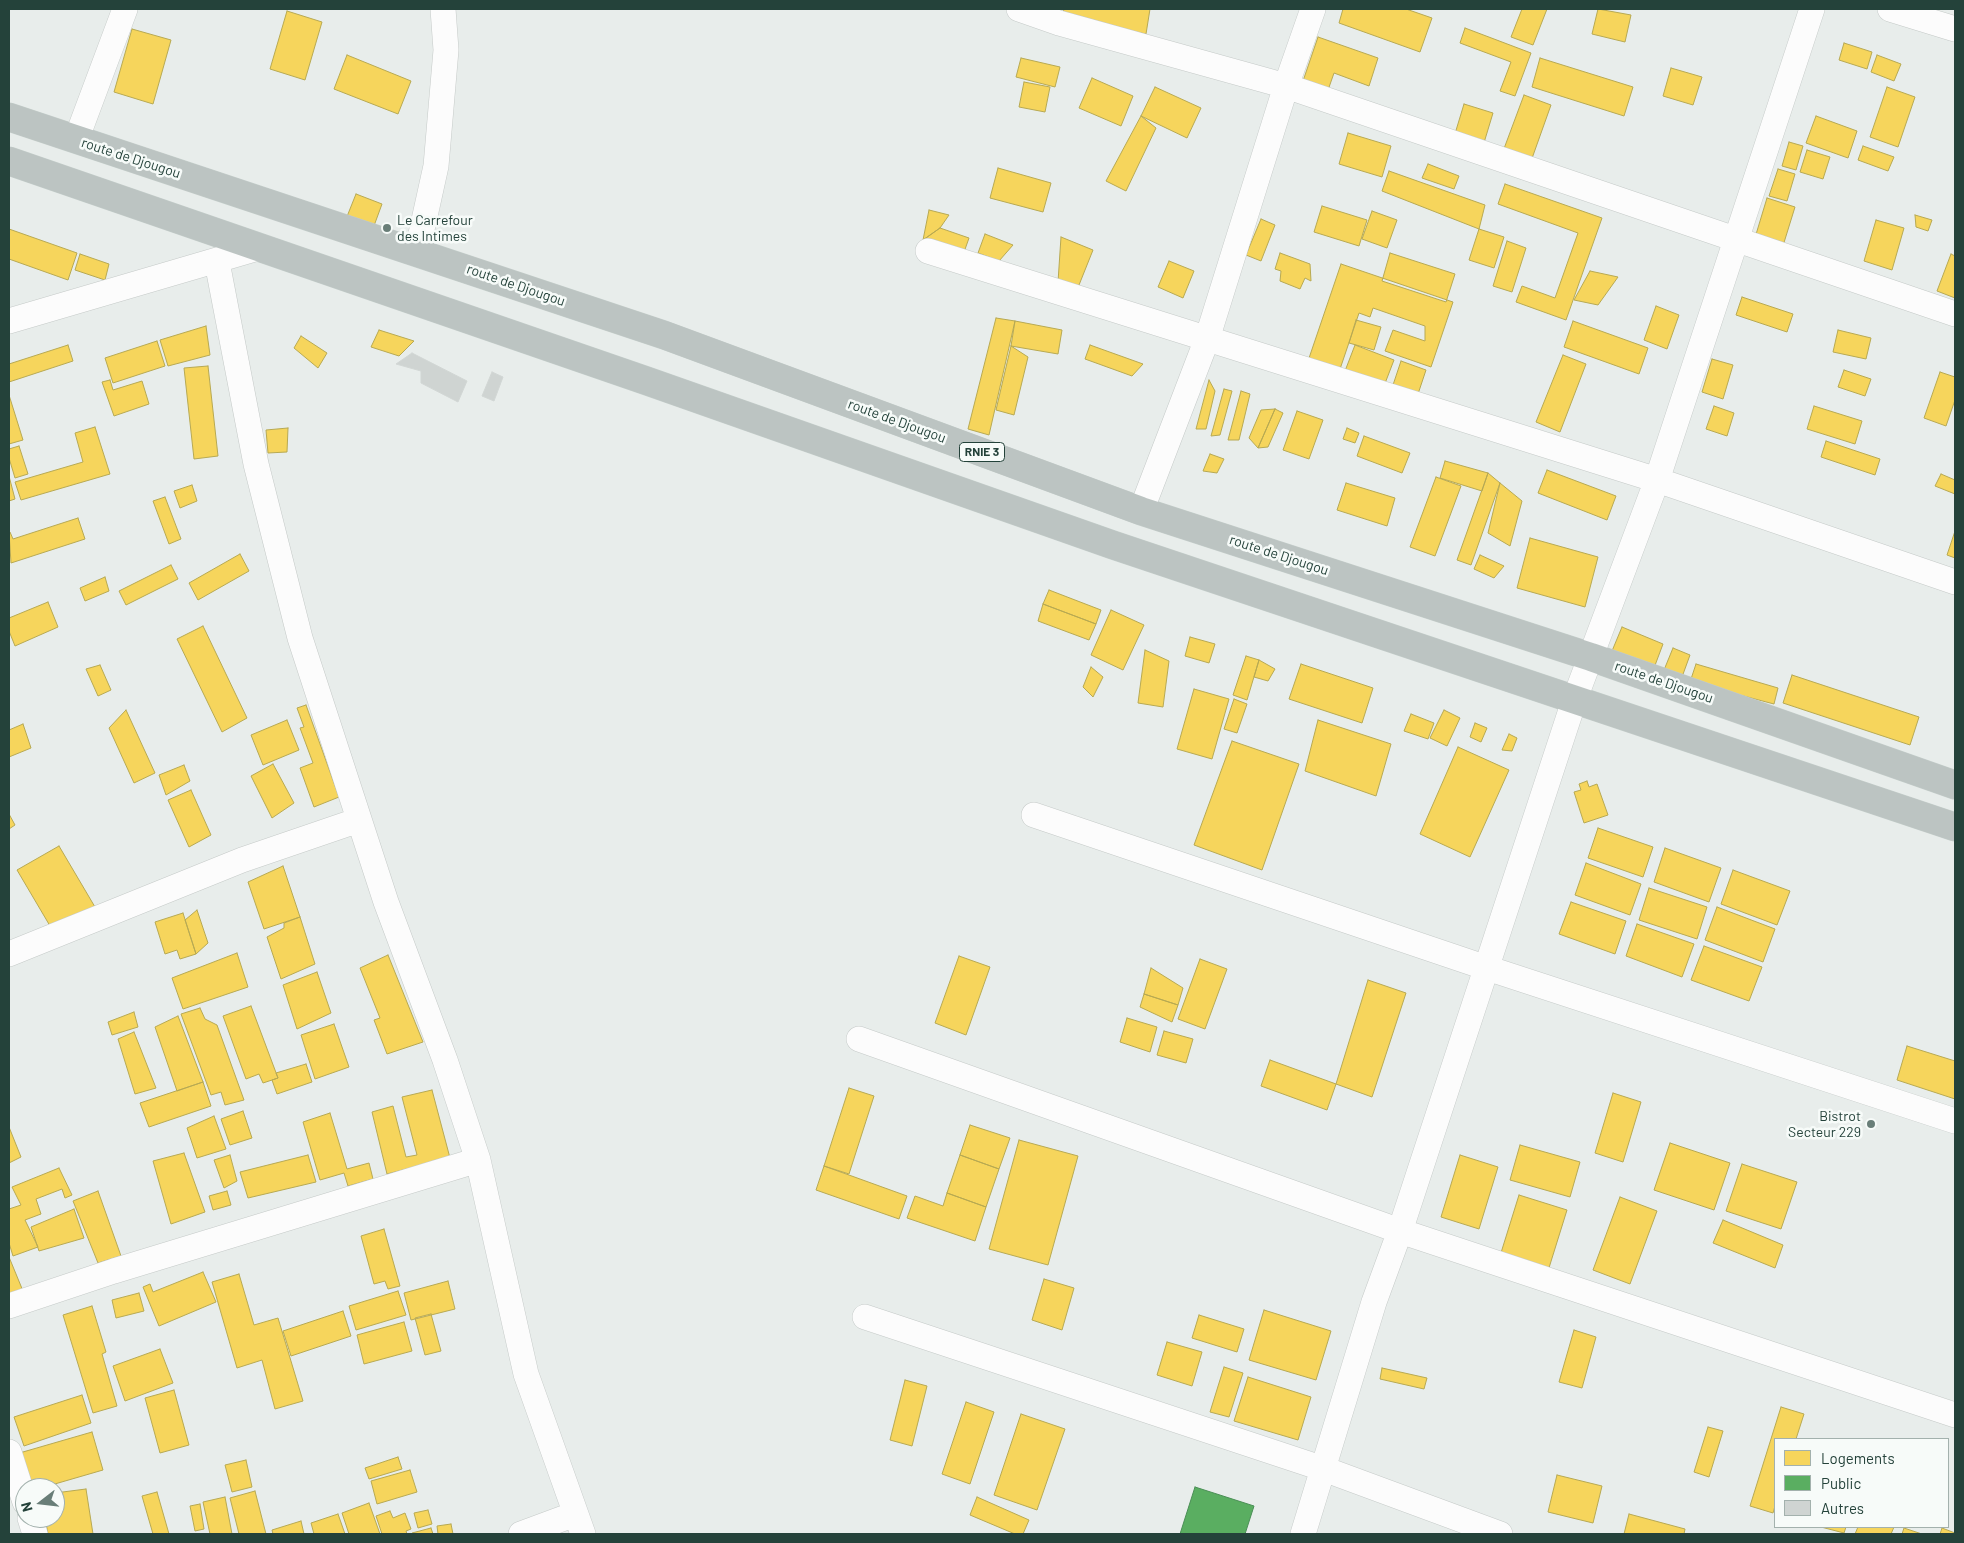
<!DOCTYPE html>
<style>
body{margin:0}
#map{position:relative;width:1964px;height:1543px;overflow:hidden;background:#e8edeb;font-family:Barlow,sans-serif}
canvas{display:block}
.frame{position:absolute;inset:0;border:10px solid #24423a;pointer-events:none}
.legend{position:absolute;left:1774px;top:1438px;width:175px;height:90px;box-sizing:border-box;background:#f7fbf9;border:1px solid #a3b1ad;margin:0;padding:6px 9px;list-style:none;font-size:15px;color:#24423a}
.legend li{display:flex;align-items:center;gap:10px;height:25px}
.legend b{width:25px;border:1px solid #a3b1ad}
.north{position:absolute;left:15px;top:1478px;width:50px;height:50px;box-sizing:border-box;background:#f7fbf9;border:1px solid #a3b1ad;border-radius:50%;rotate:254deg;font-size:14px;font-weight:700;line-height:20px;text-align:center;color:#24423a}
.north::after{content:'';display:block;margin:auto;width:18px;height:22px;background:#697e78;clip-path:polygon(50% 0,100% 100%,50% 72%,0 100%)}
</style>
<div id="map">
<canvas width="1964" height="1543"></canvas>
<div class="frame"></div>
<ul class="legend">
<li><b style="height:14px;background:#f6d55c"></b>Logements</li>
<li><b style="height:14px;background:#5aae61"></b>Public</li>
<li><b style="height:14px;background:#cfd4d2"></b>Autres</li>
</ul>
<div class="north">N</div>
</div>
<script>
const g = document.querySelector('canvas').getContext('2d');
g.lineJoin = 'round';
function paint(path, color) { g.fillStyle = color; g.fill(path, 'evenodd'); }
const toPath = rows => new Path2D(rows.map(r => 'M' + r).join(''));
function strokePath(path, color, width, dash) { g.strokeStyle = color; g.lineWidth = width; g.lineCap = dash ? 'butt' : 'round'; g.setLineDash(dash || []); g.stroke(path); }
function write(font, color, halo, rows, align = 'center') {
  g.font = font + ' Barlow,sans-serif'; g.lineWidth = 5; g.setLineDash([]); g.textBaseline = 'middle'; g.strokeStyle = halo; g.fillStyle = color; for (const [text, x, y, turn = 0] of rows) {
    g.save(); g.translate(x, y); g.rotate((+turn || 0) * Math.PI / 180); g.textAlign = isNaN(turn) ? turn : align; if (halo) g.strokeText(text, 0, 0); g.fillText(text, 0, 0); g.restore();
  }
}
const homes = toPath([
 [1064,9,1150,9,1146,34,1062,18,1064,9],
 [1343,9,1406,9,1432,18,1420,52,1339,23,1343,9],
 [1522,9,1547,9,1533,45,1511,37,1522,9],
 [1598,9,1631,15,1625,42,1592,34,1598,9],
 [287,11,322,22,305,80,270,69,287,11],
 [1465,28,1531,53,1515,96,1500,91,1511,62,1460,43,1465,28],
 [132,29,171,40,153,104,114,92,132,29],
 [1318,37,1378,58,1369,86,1334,73,1327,93,1302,84,1318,37],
 [1844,43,1872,52,1867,69,1839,60,1844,43],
 [347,55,411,81,398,114,334,89,347,55],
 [1877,55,1901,64,1894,81,1871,72,1877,55],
 [1021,58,1060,67,1055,87,1016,77,1021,58],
 [1540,58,1633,87,1624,116,1532,87,1540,58],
 [1671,68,1702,77,1693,105,1663,96,1671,68],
 [1092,78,1133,96,1121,126,1079,108,1092,78],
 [1024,82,1050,87,1045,112,1019,107,1024,82],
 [1155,87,1201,108,1187,138,1141,116,1155,87],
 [1887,87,1915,97,1898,147,1870,137,1887,87],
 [1524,95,1551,105,1530,164,1502,154,1524,95],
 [1464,104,1493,113,1483,146,1454,137,1464,104],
 [1141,116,1156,128,1126,191,1106,181,1141,116],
 [1816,116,1857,131,1848,158,1806,143,1816,116],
 [1348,133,1391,146,1382,177,1339,164,1348,133],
 [1789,142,1803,146,1796,170,1782,166,1789,142],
 [1863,146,1894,157,1888,171,1858,160,1863,146],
 [1807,150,1830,157,1823,179,1800,172,1807,150],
 [1428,164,1459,176,1454,189,1422,178,1428,164],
 [998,168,1051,183,1043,212,990,198,998,168],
 [1778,169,1795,174,1787,201,1769,196,1778,169],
 [1389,171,1485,205,1479,229,1382,191,1389,171],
 [1505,184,1602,218,1566,320,1516,302,1522,286,1555,298,1578,233,1498,204,1505,184],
 [356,194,382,204,371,234,344,224,356,194],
 [1767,198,1795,207,1782,249,1754,241,1767,198],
 [1322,206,1367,220,1359,246,1314,232,1322,206],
 [929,210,949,215,940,228,923,240,929,210],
 [1372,211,1397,220,1387,248,1362,239,1372,211],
 [1915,215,1932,220,1928,231,1916,227,1915,215],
 [1261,219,1275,225,1261,261,1246,255,1261,219],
 [1876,220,1904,228,1892,270,1864,261,1876,220],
 [940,228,969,238,963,255,923,240,940,228],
 [9,229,77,253,68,280,9,259,9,229],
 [1479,229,1504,237,1494,268,1469,260,1479,229],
 [985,234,1013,245,999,261,978,253,985,234],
 [1061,237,1093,250,1077,290,1058,282,1061,237],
 [1507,241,1526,248,1512,292,1493,286,1507,241],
 [1280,253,1310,264,1311,281,1305,278,1300,289,1280,281,1281,271,1275,269,1280,253],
 [1390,253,1455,274,1446,302,1382,281,1390,253],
 [80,254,109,264,105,280,75,270,80,254],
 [1951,254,1955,256,1955,298,1937,291,1951,254],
 [1169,261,1194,271,1183,298,1158,287,1169,261],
 [1341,264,1453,302,1431,367,1385,351,1393,330,1425,341,1425,326,1373,308,1370,317,1359,313,1338,375,1307,364,1341,264],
 [1590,271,1618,277,1598,305,1574,300,1590,271],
 [1742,297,1793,314,1787,332,1736,315,1742,297],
 [1656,306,1679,315,1667,349,1644,340,1656,306],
 [996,318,1015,321,989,435,968,429,996,318],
 [1356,320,1381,327,1374,350,1349,343,1356,320],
 [1015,321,1062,330,1058,354,1011,346,1015,321],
 [1573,321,1648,348,1639,374,1564,347,1573,321],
 [206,326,210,355,168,366,160,340,206,326],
 [379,330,414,341,399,356,371,347,379,330],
 [1838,330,1871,338,1866,359,1833,352,1838,330],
 [301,336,327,353,318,368,294,348,301,336],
 [157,341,165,366,113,383,105,358,157,341],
 [68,345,73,361,9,382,9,364,68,345],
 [1090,345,1143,364,1132,376,1085,359,1090,345],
 [1355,345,1394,360,1384,386,1345,371,1355,345],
 [1011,346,1028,357,1014,415,996,410,1011,346],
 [1563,355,1586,364,1560,432,1536,422,1563,355],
 [1712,359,1733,365,1723,399,1702,392,1712,359],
 [1401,361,1426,370,1417,397,1392,388,1401,361],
 [208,366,218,456,194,459,184,368,208,366],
 [1844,370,1871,379,1865,396,1838,387,1844,370],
 [1940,372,1955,377,1955,400,1946,426,1924,418,1940,372],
 [110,380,113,390,142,381,149,404,114,416,102,382,110,380],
 [1209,380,1215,391,1206,429,1196,429,1209,380],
 [1224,389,1232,391,1220,435,1211,436,1224,389],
 [1241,391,1250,394,1239,440,1228,440,1241,391],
 [9,395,23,440,9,444,9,395],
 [1714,406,1734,413,1727,436,1706,429,1714,406],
 [1814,406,1862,421,1855,444,1807,429,1814,406],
 [1275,409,1283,413,1268,447,1258,448,1275,409],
 [1275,409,1258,448,1249,438,1261,410,1275,409],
 [1297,411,1323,420,1309,459,1283,450,1297,411],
 [95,427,110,474,21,500,15,482,83,462,75,433,95,427],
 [288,428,287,452,268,453,266,430,288,428],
 [1347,428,1359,433,1355,443,1343,439,1347,428],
 [1364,436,1410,453,1402,473,1357,456,1364,436],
 [1826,441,1880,459,1875,475,1821,457,1826,441],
 [19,446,28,474,15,478,9,458,9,449,19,446],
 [1210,454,1224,459,1217,473,1203,471,1210,454],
 [1445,461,1488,473,1482,491,1440,478,1445,461],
 [1547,470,1616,496,1607,520,1538,493,1547,470],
 [1488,473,1500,483,1471,565,1457,560,1488,473],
 [1941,474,1955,480,1955,494,1935,486,1941,474],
 [9,476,15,499,9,501,9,476],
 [1436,477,1461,486,1435,556,1410,547,1436,477],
 [1346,483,1395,498,1387,526,1337,510,1346,483],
 [1500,483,1522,501,1510,546,1488,533,1500,483],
 [192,485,197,501,180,508,174,491,192,485],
 [165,497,181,539,169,544,153,501,165,497],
 [78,518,85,539,11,563,9,532,10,532,13,539,78,518],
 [1955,531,1955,558,1947,555,1955,531],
 [1530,538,1598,557,1585,607,1517,588,1530,538],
 [240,554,249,571,198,600,189,583,240,554],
 [1480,555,1504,566,1494,578,1474,569,1480,555],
 [171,565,178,579,126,605,119,591,171,565],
 [105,577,109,591,85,601,80,588,105,577],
 [1049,590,1101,610,1096,624,1043,604,1049,590],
 [48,602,58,627,15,646,9,631,9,618,48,602],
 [1043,604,1096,624,1089,640,1038,621,1043,604],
 [1111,610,1144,625,1123,670,1091,655,1111,610],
 [203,626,247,718,222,732,177,639,203,626],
 [1622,627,1663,644,1654,668,1612,651,1622,627],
 [1190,637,1215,644,1209,663,1185,656,1190,637],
 [1673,648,1690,655,1682,677,1664,670,1673,648],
 [1145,650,1169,661,1163,707,1138,703,1145,650],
 [1246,656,1259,660,1247,700,1233,695,1246,656],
 [1259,660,1275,669,1268,681,1254,677,1259,660],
 [1301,664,1373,688,1362,723,1289,699,1301,664],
 [1696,664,1778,688,1774,704,1690,682,1696,664],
 [100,665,111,690,98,696,86,669,100,665],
 [1091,667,1103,677,1093,697,1083,687,1091,667],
 [1792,675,1919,717,1910,745,1783,703,1792,675],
 [1194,689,1229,699,1212,759,1177,749,1194,689],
 [1234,699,1247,704,1237,733,1224,729,1234,699],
 [306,705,339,797,314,807,300,768,313,763,300,728,304,727,297,708,306,705],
 [126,710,155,773,134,783,109,728,126,710],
 [1444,710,1460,718,1447,746,1430,738,1444,710],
 [1411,714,1434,723,1428,739,1404,731,1411,714],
 [287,720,299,750,263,765,251,735,287,720],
 [1318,720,1391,744,1376,796,1305,771,1318,720],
 [1475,723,1487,728,1481,742,1470,737,1475,723],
 [23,724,31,748,9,757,9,730,23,724],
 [1509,734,1517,738,1512,751,1502,750,1509,734],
 [1232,741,1299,764,1262,870,1194,845,1232,741],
 [1458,747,1509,770,1470,857,1420,834,1458,747],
 [273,764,294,803,272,818,251,776,273,764],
 [184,765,190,781,166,795,159,775,184,765],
 [1587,781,1589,787,1597,784,1608,815,1584,823,1574,792,1581,790,1579,784,1587,781],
 [191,790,211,835,189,847,168,800,191,790],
 [9,814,15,825,9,829,9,814],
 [1598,828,1653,847,1643,877,1588,858,1598,828],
 [59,846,95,907,53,931,17,870,59,846],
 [1665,848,1721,868,1709,902,1654,882,1665,848],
 [1586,863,1641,884,1630,915,1575,895,1586,863],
 [283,866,300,917,264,929,248,882,283,866],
 [1733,870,1790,891,1777,925,1721,904,1733,870],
 [1649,888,1707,907,1697,939,1639,920,1649,888],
 [1571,902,1626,921,1615,954,1559,934,1571,902],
 [1717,907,1775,929,1763,962,1705,940,1717,907],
 [197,910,208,943,196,954,185,920,197,910],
 [183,913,196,954,180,959,177,950,165,954,155,922,183,913],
 [300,917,315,964,281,979,267,937,284,928,284,923,300,917],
 [1637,924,1694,944,1682,977,1626,956,1637,924],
 [1704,946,1762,967,1749,1001,1691,980,1704,946],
 [237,953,248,987,183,1009,172,978,237,953],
 [388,955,423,1042,387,1054,374,1020,380,1018,360,968,388,955],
 [959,956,990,967,966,1035,935,1023,959,956],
 [1200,959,1227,969,1205,1029,1178,1019,1200,959],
 [1151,968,1183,988,1178,1005,1144,994,1151,968],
 [317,972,331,1013,297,1029,283,985,317,972],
 [1368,980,1406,993,1372,1097,1336,1084,1368,980],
 [1144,994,1178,1005,1172,1022,1140,1007,1144,994],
 [251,1006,278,1078,263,1083,259,1074,246,1079,223,1016,251,1006],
 [200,1008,205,1019,217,1025,244,1100,225,1105,221,1092,211,1095,181,1014,200,1008],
 [134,1012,138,1027,112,1035,108,1022,134,1012],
 [178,1016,203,1082,177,1091,155,1027,178,1016],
 [1127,1018,1157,1027,1150,1052,1120,1042,1127,1018],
 [334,1024,349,1067,315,1079,301,1035,334,1024],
 [1164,1031,1193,1039,1186,1063,1157,1055,1164,1031],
 [134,1032,156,1088,135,1094,118,1039,134,1032],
 [1907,1046,1955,1061,1955,1099,1897,1080,1907,1046],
 [1270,1060,1336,1084,1327,1110,1261,1086,1270,1060],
 [306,1064,312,1082,277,1094,272,1080,278,1078,276,1073,306,1064],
 [203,1082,211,1106,149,1127,140,1103,203,1082],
 [849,1088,874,1096,849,1174,824,1166,849,1088],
 [432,1090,450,1158,387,1174,372,1112,393,1106,406,1157,417,1155,402,1097,432,1090],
 [1613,1093,1641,1102,1623,1162,1595,1153,1613,1093],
 [243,1111,252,1138,230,1145,221,1119,243,1111],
 [330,1113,347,1169,369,1163,373,1179,348,1186,344,1173,320,1180,303,1122,330,1113],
 [214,1116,226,1149,197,1158,187,1128,214,1116],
 [970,1125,1010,1138,999,1169,960,1155,970,1125],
 [9,1127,21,1157,9,1163,9,1127],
 [1019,1140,1078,1156,1048,1265,989,1249,1019,1140],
 [1670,1143,1730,1163,1714,1210,1654,1190,1670,1143],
 [1520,1145,1580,1162,1570,1197,1510,1180,1520,1145],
 [184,1153,205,1212,171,1224,153,1161,184,1153],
 [230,1155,237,1181,224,1188,214,1160,230,1155],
 [308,1155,316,1182,248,1198,240,1172,308,1155],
 [960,1155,999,1169,986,1207,947,1193,960,1155],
 [1460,1155,1498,1167,1479,1229,1441,1217,1460,1155],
 [1742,1164,1797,1182,1781,1229,1726,1211,1742,1164],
 [824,1166,907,1196,899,1219,816,1190,824,1166],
 [59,1168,72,1195,65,1198,62,1189,36,1199,41,1214,25,1220,38,1247,13,1256,9,1243,9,1209,21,1205,12,1187,59,1168],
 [98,1191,121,1256,98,1263,73,1201,98,1191],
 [227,1191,231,1205,213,1210,209,1196,227,1191],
 [947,1193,986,1207,975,1241,907,1218,915,1196,943,1206,947,1193],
 [1519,1195,1567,1210,1548,1271,1500,1256,1519,1195],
 [1620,1197,1657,1211,1630,1284,1593,1270,1620,1197],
 [74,1209,84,1238,39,1251,31,1227,74,1209],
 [1723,1220,1783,1245,1775,1268,1713,1243,1723,1220],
 [384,1229,400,1286,388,1289,385,1281,374,1284,361,1236,384,1229],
 [9,1257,23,1291,9,1298,9,1257],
 [203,1272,216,1302,159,1326,143,1287,150,1284,153,1292,203,1272],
 [239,1274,254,1325,278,1318,303,1401,275,1409,262,1360,237,1368,212,1282,239,1274],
 [1044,1279,1074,1288,1062,1330,1032,1320,1044,1279],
 [448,1281,455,1309,411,1320,404,1293,448,1281],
 [398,1291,406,1315,356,1330,349,1306,398,1291],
 [139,1293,144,1311,116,1318,112,1300,139,1293],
 [92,1306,106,1352,102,1354,117,1406,93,1413,63,1315,92,1306],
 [1264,1310,1331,1331,1316,1380,1249,1360,1264,1310],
 [343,1311,351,1336,291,1356,283,1331,343,1311],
 [431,1314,441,1351,425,1355,415,1318,431,1314],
 [1199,1315,1244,1329,1237,1352,1192,1338,1199,1315],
 [404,1322,412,1351,364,1364,357,1335,404,1322],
 [1574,1330,1596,1337,1582,1388,1559,1382,1574,1330],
 [1167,1342,1202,1352,1192,1386,1157,1375,1167,1342],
 [160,1349,173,1383,125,1401,113,1366,160,1349],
 [1224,1367,1243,1373,1229,1417,1210,1412,1224,1367],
 [1382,1368,1427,1378,1424,1389,1380,1379,1382,1368],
 [1248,1377,1311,1397,1298,1440,1234,1421,1248,1377],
 [905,1380,927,1386,912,1446,890,1440,905,1380],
 [174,1390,189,1445,160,1453,145,1398,174,1390],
 [82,1395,91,1423,24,1446,14,1417,82,1395],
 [966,1402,994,1412,970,1484,942,1474,966,1402],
 [1781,1407,1804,1414,1796,1439,1775,1439,1775,1506,1773,1513,1750,1506,1781,1407],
 [1021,1414,1065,1429,1037,1510,994,1495,1021,1414],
 [1708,1427,1723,1431,1709,1477,1694,1472,1708,1427],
 [92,1432,103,1470,41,1488,26,1488,16,1454,92,1432],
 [398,1457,402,1469,369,1479,365,1468,398,1457],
 [246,1460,252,1487,232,1492,225,1465,246,1460],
 [410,1470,417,1492,377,1504,371,1481,410,1470],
 [1557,1475,1602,1486,1593,1523,1548,1512,1557,1475],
 [86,1489,93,1534,48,1534,45,1518,55,1518,55,1493,86,1489],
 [255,1491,266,1534,239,1534,230,1498,255,1491],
 [157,1492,169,1534,153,1534,142,1496,157,1492],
 [225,1497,232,1534,210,1534,203,1502,225,1497],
 [977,1497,1029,1520,1023,1534,1015,1534,970,1515,977,1497],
 [369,1503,380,1534,349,1534,342,1513,369,1503],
 [200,1504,204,1529,195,1531,190,1506,200,1504],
 [428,1510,432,1524,418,1528,414,1513,428,1510],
 [390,1511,393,1518,405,1513,411,1529,406,1531,407,1534,382,1534,376,1516,390,1511],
 [338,1514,345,1534,314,1534,311,1523,338,1514],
 [1629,1514,1685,1529,1684,1534,1624,1534,1629,1514],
 [301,1521,304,1534,273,1534,272,1530,301,1521],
 [451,1524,453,1534,438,1534,437,1526,451,1524],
 [1821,1527,1846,1527,1844,1533,1821,1527],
 [1858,1527,1894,1527,1891,1534,1855,1534,1858,1527],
 [431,1528,433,1534,412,1534,412,1533,431,1528],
 [1904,1528,1922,1534,1902,1534,1904,1528],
 [1942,1528,1955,1533,1955,1534,1940,1534,1942,1528]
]);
const public = toPath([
 [1195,1487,1254,1506,1245,1534,1180,1534,1195,1487]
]);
const building = toPath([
 [412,353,467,381,458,402,421,383,421,371,396,364,412,353],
 [492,372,503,377,494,401,482,396,492,372]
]);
const street = toPath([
 [1019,9,1059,23,1286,86,1955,314],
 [1890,9,1955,29],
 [76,140,125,9],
 [928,251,1657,480,1955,582],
 [417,252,436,166,446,50,443,9],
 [217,262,256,464,300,638,386,902,445,1060,478,1160,526,1374,583,1534],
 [9,321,258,248],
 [1141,511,1207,339,1286,86,1313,9],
 [1034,815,1487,968,1955,1121],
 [9,954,242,860,359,820],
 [859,1039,1400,1231,1955,1415],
 [9,1306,114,1271,478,1160],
 [865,1317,1324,1469,1500,1534],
 [9,1452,25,1502],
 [30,1518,35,1534],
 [521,1534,575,1514],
 [1303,1534,1374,1302,1400,1231,1574,701,1657,480,1812,9]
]);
const highway = toPath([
 [9,117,664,335,1141,511,1591,657,1955,785],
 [9,161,647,381,1113,545,1955,827]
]);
const markers = [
 [387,228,5,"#697e78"],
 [1871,1124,5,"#697e78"]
];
const shields = [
 [982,452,45]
];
const shieldNames = [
 ["RNIE 3",982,452]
];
const streetNames = [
 ["route de Djougou",131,158,18],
 ["route de Djougou",516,285,19],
 ["route de Djougou",897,421,20],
 ["route de Djougou",1279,555,18],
 ["route de Djougou",1664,682,19]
];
const poiNames = [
 ["Le Carrefour",397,220],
 ["des Intimes",397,236],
 ["Bistrot",1861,1116,"right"],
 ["Secteur 229",1861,1132,"right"]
];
paint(homes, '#f6d55c');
strokePath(homes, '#b7a952', 1);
paint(public, '#5aae61');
strokePath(public, '#4a8e55', 1);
paint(building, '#cfd4d2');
strokePath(building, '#d1d6d4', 1);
strokePath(street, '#c5cac8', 26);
strokePath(highway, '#c3ccc9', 29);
strokePath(street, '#fcfcfc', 25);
strokePath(highway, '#bcc4c2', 28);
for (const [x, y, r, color] of markers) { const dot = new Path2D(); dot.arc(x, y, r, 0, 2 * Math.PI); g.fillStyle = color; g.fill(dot); strokePath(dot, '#f7fbf9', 2); }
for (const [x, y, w] of shields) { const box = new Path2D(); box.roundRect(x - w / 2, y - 9.5, w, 19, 4); g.fillStyle = '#f7fbf9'; g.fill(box); strokePath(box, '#24423a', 1); }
write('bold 12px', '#24423a', null, shieldNames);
write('14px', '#24423a', '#f7fbf9', streetNames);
write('14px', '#24423a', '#f7fbf9', poiNames, 'left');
</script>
